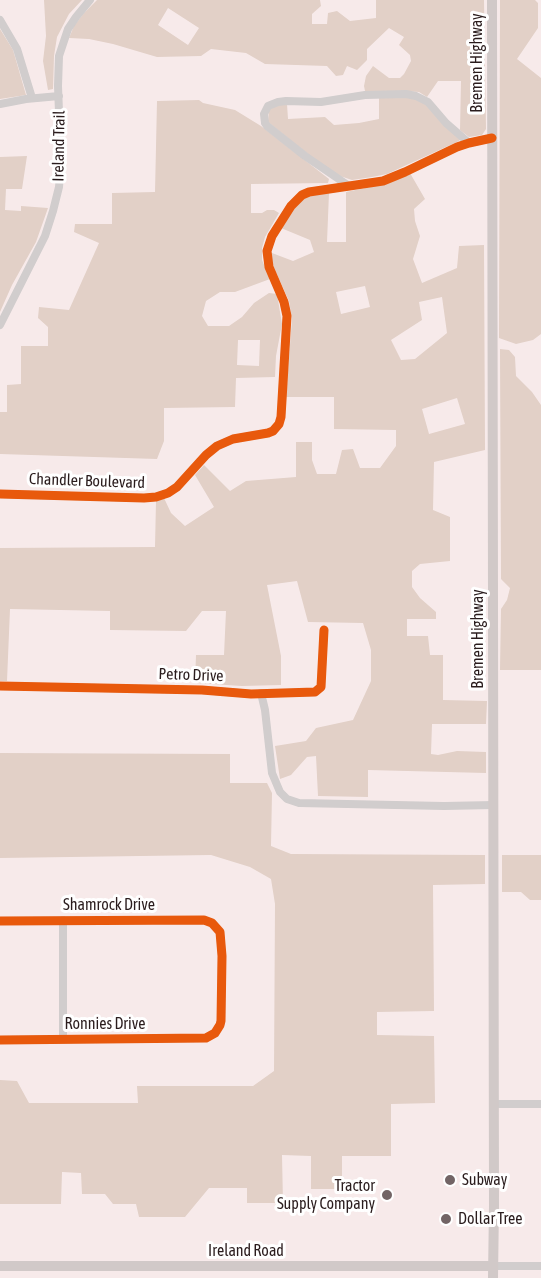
<!DOCTYPE html>
<style>
body{margin:0}
canvas{display:block;background:#f7eaea}
</style>
<canvas width="541" height="1278"></canvas>
<script>
const g = document.querySelector('canvas').getContext('2d');
g.lineJoin = 'round';
function paint(path, color) { g.fillStyle = color; g.fill(path, 'evenodd'); }
const toPath = rows => new Path2D(rows.map(r => 'M' + r).join(''));
function strokePath(path, color, width, dash) { g.strokeStyle = color; g.lineWidth = width; g.lineCap = dash ? 'butt' : 'round'; g.setLineDash(dash || []); g.stroke(path); }
function write(font, color, halo, rows, align = 'center') {
  g.font = font + ' "Asap Condensed",sans-serif'; g.lineWidth = 6; g.setLineDash([]); g.textBaseline = 'middle'; g.strokeStyle = halo; g.fillStyle = color; for (const [text, x, y, turn = 0] of rows) {
    g.save(); g.translate(x, y); g.rotate((+turn || 0) * Math.PI / 180); g.textAlign = isNaN(turn) ? turn : align; if (halo) g.strokeText(text, 0, 0); g.fillText(text, 0, 0); g.restore();
  }
}
const green = toPath([
 [44,0,82,0,69,14,57,37,54,56,53,89,48,90,43,61,46,36],
 [97,0,320,0,321,6,312,14,312,24,327,24,328,13,337,11,350,21,376,18,376,0,484,0,486,129,482,135,469,137,460,130,461,81,438,81,427,97,419,92,405,91,365,91,364,86,366,76,373,66,389,78,400,78,404,74,411,61,410,55,399,45,404,37,389,28,367,49,367,60,357,70,347,66,343,75,336,76,327,66,265,64,246,53,211,49,201,56,157,57,113,44,89,39,69,38,74,26,84,13],
 [168,8,199,28,188,45,158,25],
 [500,0,535,0,538,3,538,28,517,59,541,78,541,334,533,340,516,344,499,338],
 [0,29,13,50,26,95,0,99],
 [412,97,423,101,460,138,459,141,387,174,372,177,352,180,340,176,313,158,268,122,269,110,276,105,287,104,288,119,325,117,334,125,359,123,379,119,379,98],
 [199,100,203,103,235,110,261,126,329,179,328,183,251,184,251,213,262,213,267,210,274,210,279,213,265,237,262,248,262,260,270,279,235,292,220,292,206,301,202,316,208,326,229,326,242,317,254,303,269,293,277,294,282,324,276,356,275,377,236,378,235,407,164,408,164,441,157,459,0,454,0,412,7,412,7,385,21,384,21,346,48,346,48,327,38,318,39,307,69,310,99,243,74,232,75,224,112,224,112,193,155,192,157,101],
 [238,340,260,340,259,366,237,365],
 [27,156,22,189,6,189,5,210,21,211,21,206,48,208,36,242,12,285,0,312,0,157],
 [410,173,425,199,414,209,415,221,420,236,413,259,422,283,457,268,459,246,484,245,485,450,434,462,433,510,450,517,450,561,420,564,412,571,412,587,420,598,436,612,436,619,407,619,407,636,428,636,430,655,443,655,443,700,487,701,486,724,432,724,431,754,438,755,457,751,486,752,486,773,368,770,368,797,318,796,316,756,307,757,291,775,280,779,275,746,306,741,316,728,353,720,371,681,371,650,363,623,308,622,297,581,267,585,281,656,281,685,242,686,195,683,196,655,224,655,226,611,202,611,186,631,110,630,110,611,10,609,7,681,0,681,0,548,155,547,156,501,164,498,171,513,185,526,214,507,195,475,204,465,230,491,246,481,296,477,296,442,312,442,312,460,317,474,336,474,342,450,353,449,360,468,380,468,396,446,396,430,334,429,334,397,286,397,292,319,289,301,274,268,271,256,272,253,293,261,314,252,310,240,281,228,286,218,296,205,306,196,329,193,327,242,346,242,346,192,385,184],
 [365,286,370,307,341,314,336,292],
 [442,297,447,333,415,359,401,360,391,340,422,320,419,302],
 [457,398,465,424,429,434,422,409],
 [500,349,509,350,515,357,516,376,532,392,541,405,541,670,500,670,501,609,507,600,510,588,501,579],
 [0,753,230,754,230,783,267,783,272,793,271,846,291,854,485,855,485,884,433,885,434,1011,377,1012,377,1035,434,1036,435,1103,391,1104,391,1156,342,1156,342,1189,311,1189,311,1156,282,1155,283,1203,247,1203,247,1188,209,1188,185,1217,139,1217,136,1204,113,1204,105,1194,82,1194,81,1173,62,1172,61,1204,0,1204,0,1080,17,1081,29,1103,138,1103,137,1086,253,1086,274,1071,275,904,271,879,250,867,211,855,0,858],
 [502,855,541,855,541,900,530,900,521,892,502,892]
]);
const minor = toPath([
 [0,20,17,49,32,98],
 [0,104,26,99,59,96],
 [349,186,305,156,267,126,265,123,264,114,268,106,278,102,286,101,321,102,365,95,406,94,416,96,428,102,446,123,469,143],
 [0,325,45,236,53,211,59,187,61,165,58,86,59,56,68,29,76,17,90,0],
 [0,494,144,498,156,497,168,493,177,487,206,455,217,446,233,439,268,433,273,431,279,424,281,417,287,316,284,302,269,267,267,251,272,236,291,206,302,195,309,192,383,181,405,172,457,147,469,143,492,138],
 [0,686,202,690,251,694,315,692,321,687,324,630],
 [261,693,265,710,272,773,280,792,287,799,299,803,444,806,494,805],
 [0,921,204,920,212,923,220,932,222,956,221,1021,220,1025,215,1033,206,1038,0,1040],
 [63,1039,63,920],
 [494,1104,541,1104],
 [493,1266,541,1266]
]);
const major = toPath([
 [492,0,494,1205,493,1278],
 [0,1266,493,1266]
]);
const cycleway = toPath([
 [0,494,144,498,156,497,168,493,177,487,206,455,217,446,233,439,268,433,273,431,279,424,281,417,287,316,284,302,269,267,267,251,272,236,291,206,302,195,309,192,383,181,405,172,457,147,469,143,492,138],
 [0,686,202,690,251,694,315,692,321,687,324,630],
 [0,921,204,920,212,923,220,932,222,956,221,1021,220,1025,215,1033,206,1038,0,1040]
]);
const markers = [
 [450,1180,6,"#726465"],
 [387,1195,6,"#726465"],
 [446,1219,6,"#726465"]
];
const streetNames = [
 ["Bremen Highway",477,63,-90],
 ["Ireland Trail",59,146,-89],
 ["Chandler Boulevard",87,481,2],
 ["Bremen Highway",478,639,-90],
 ["Petro Drive",191,675,2],
 ["Shamrock Drive",109,905],
 ["Ronnies Drive",105,1024],
 ["Ireland Road",246,1251]
];
const poiNames = [
 ["Subway",462,1180],
 ["Tractor",375,1186,"right"],
 ["Supply Company",375,1204,"right"],
 ["Dollar Tree",458,1219]
];
paint(green, '#e2d0c7');
strokePath(minor, '#d1cdcd', 8);
strokePath(major, '#d1c9c8', 10);
strokePath(cycleway, '#e8590c', 9);
for (const [x, y, r, color] of markers) { const dot = new Path2D(); dot.arc(x, y, r, 0, 2 * Math.PI); g.fillStyle = color; g.fill(dot); strokePath(dot, '#fff', 2); }
write('16px', '#2a1c1d', '#fff', streetNames);
write('16px', '#2a1c1d', '#fff', poiNames, 'left');
</script>
